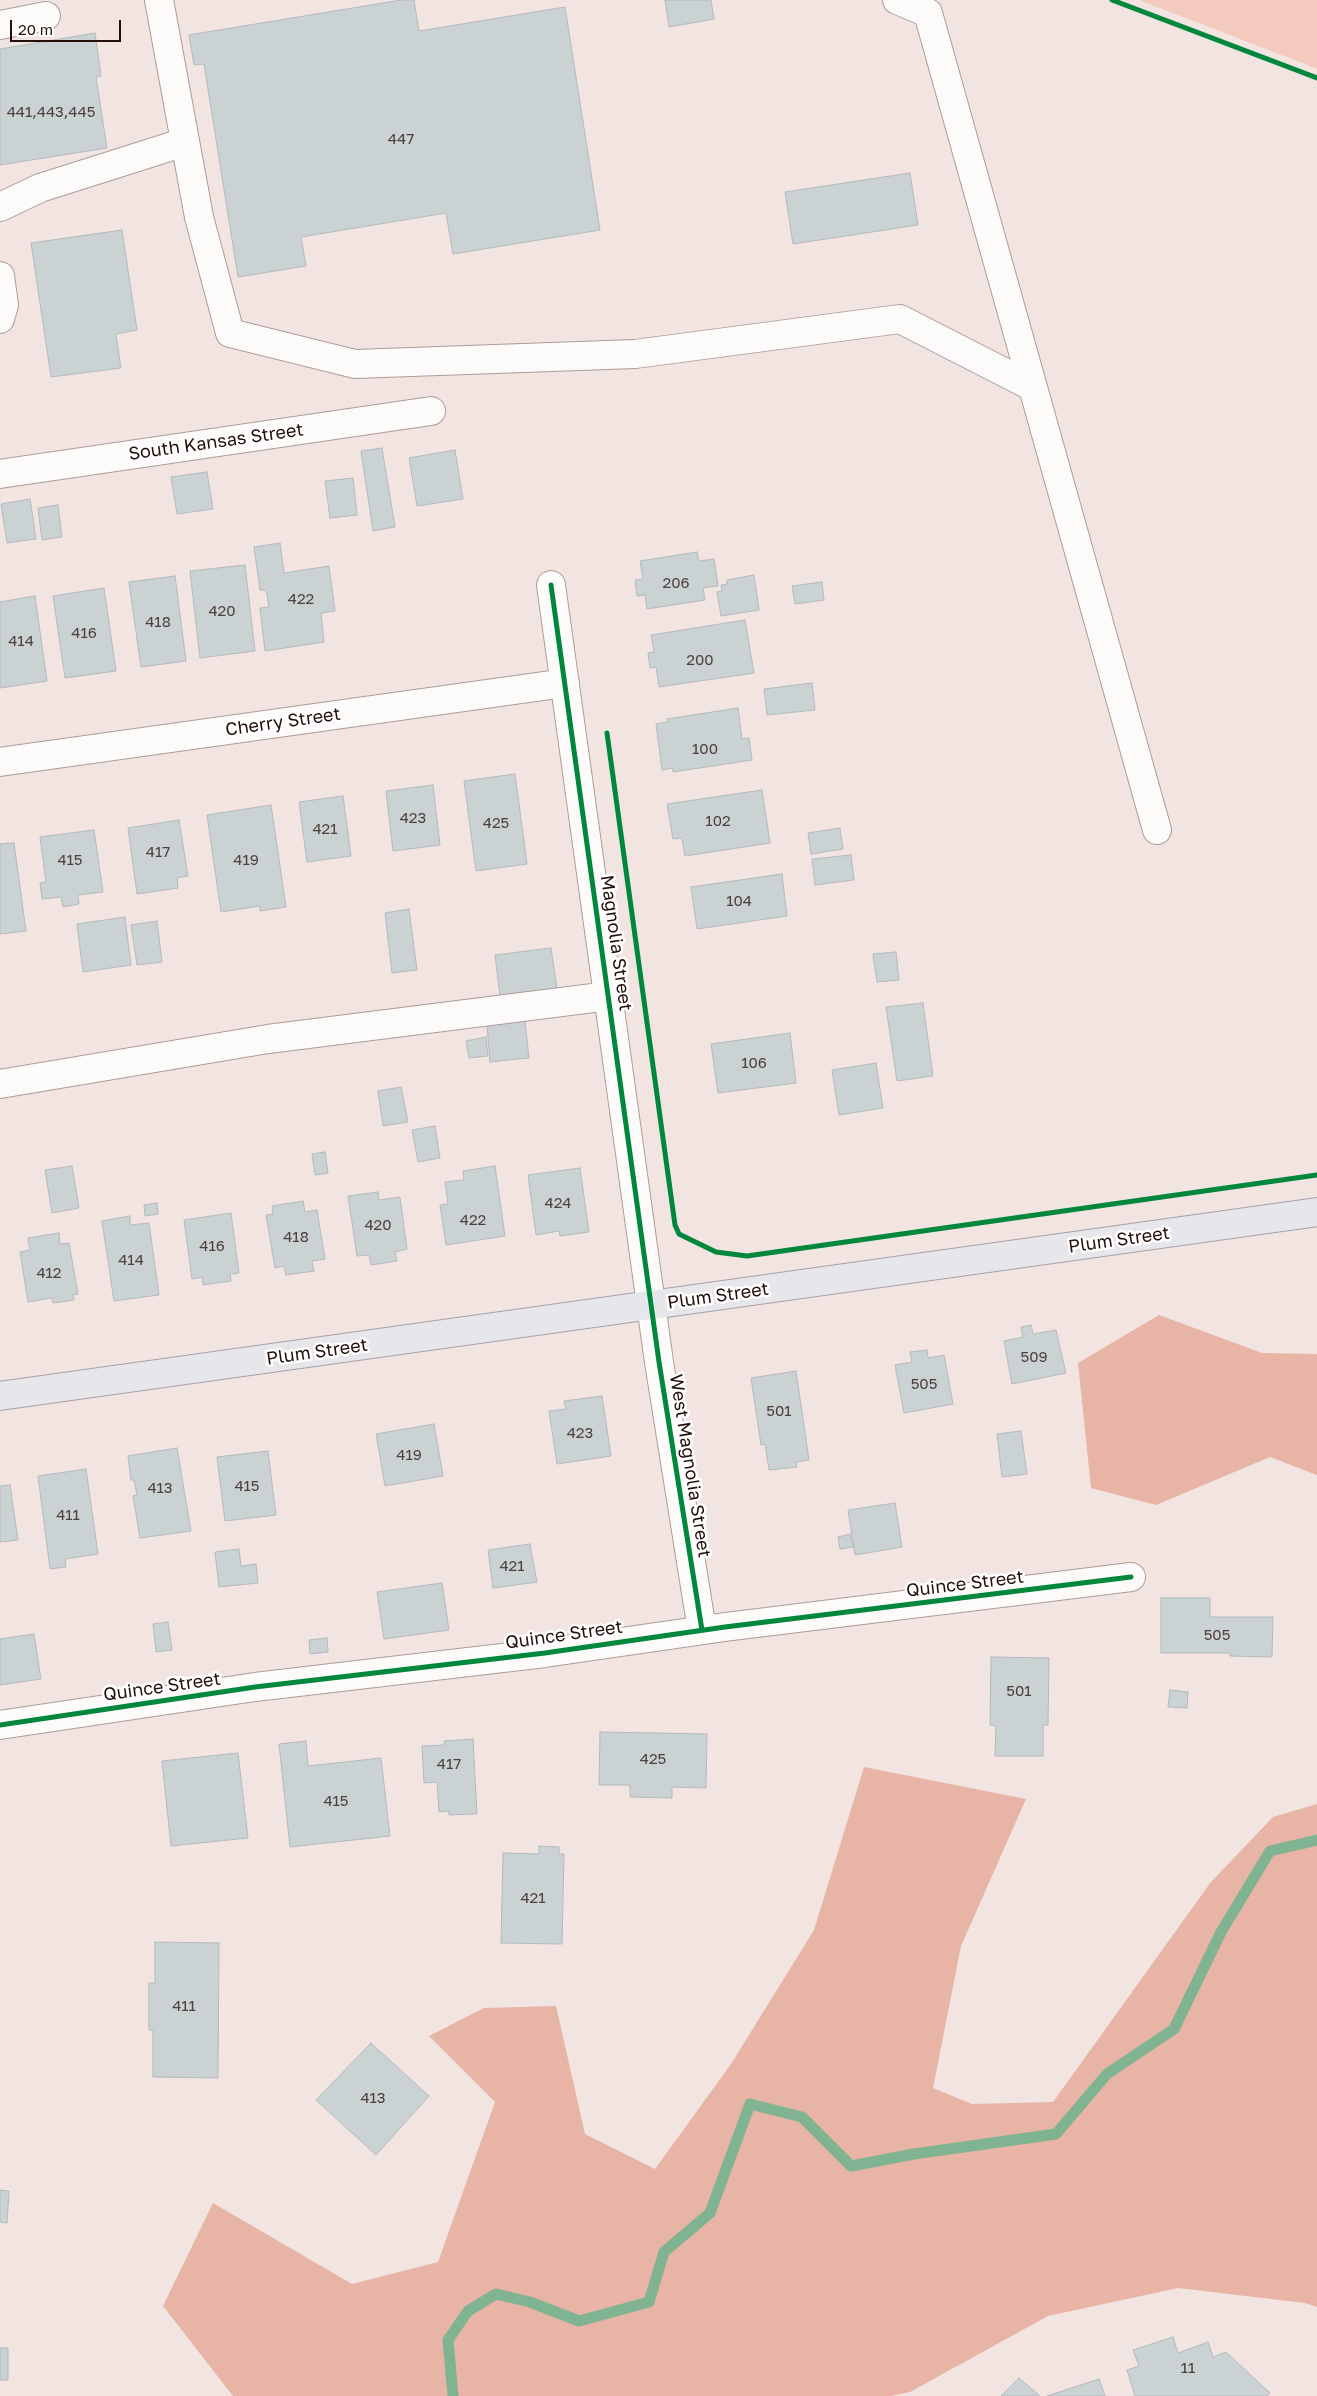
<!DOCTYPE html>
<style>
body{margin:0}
#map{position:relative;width:1317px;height:2396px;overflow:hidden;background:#f2e4e1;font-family:"Golos Text",sans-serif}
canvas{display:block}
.scale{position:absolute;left:10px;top:20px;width:111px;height:22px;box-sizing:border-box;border:2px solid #250f0a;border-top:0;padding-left:6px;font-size:15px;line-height:18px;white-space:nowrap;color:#250f0a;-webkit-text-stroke:4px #fff;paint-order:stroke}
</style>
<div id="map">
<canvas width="1317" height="2396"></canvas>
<div class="scale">20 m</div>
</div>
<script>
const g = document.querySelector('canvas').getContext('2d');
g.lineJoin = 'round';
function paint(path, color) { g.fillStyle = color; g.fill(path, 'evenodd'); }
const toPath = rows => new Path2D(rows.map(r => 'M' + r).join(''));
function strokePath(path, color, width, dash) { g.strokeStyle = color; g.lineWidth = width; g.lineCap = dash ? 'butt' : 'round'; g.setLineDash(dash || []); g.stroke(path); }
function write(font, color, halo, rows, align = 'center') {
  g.font = font + ' "Golos Text",sans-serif'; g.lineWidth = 5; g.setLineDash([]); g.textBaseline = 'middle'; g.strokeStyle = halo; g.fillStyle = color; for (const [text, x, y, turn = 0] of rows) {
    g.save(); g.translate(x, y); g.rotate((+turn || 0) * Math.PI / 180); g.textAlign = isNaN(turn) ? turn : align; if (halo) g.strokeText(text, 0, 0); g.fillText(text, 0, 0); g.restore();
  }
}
const green = toPath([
 [1139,0,1317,0,1317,69,1305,64]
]);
const forest = toPath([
 [1159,1315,1262,1353,1317,1354,1317,1475,1270,1457,1156,1505,1091,1488,1078,1363],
 [864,1767,1026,1799,961,1946,933,2088,972,2104,1053,2102,1211,1882,1273,1817,1317,1804,1317,2307,1305,2303,1178,2288,1048,2316,910,2392,891,2396,233,2396,163,2306,213,2203,352,2284,438,2262,495,2102,429,2036,484,2008,556,2006,585,2134,655,2169,731,2064,814,1930]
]);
const stream = toPath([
 [453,2396,448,2340,468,2311,496,2294,530,2302,579,2321,649,2302,664,2252,710,2213,750,2104,802,2117,851,2166,914,2154,1056,2134,1107,2074,1174,2029,1221,1932,1270,1851,1317,1840]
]);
const building = toPath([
 [401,0,414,0,419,31,565,7,600,230,453,254,446,213,301,237,306,266,238,277,204,64,194,65,189,35,401,0],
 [665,0,711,0,714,19,669,27,665,0],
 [95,33,101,76,96,77,107,148,0,165,0,49,95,33],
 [910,173,918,225,793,244,785,192,910,173],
 [122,230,137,330,116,334,121,368,51,377,31,243,122,230],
 [382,448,395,527,373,531,361,451,382,448],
 [455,450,463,499,417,506,409,458,455,450],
 [207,472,213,509,177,514,171,477,207,472],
 [353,478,357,515,330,518,325,481,353,478],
 [30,499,36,539,7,543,1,504,30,499],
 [58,505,62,537,42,540,38,508,58,505],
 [280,543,284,573,329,566,335,611,321,613,324,642,265,651,260,608,269,607,266,590,260,590,254,547,280,543],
 [697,552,699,561,714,559,718,586,703,588,705,600,647,609,645,595,637,596,635,580,643,579,640,561,697,552],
 [245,565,255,651,200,658,190,571,245,565],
 [754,575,759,610,721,616,717,592,722,591,721,585,727,584,727,580,754,575],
 [175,576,186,661,141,667,129,582,175,576],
 [822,582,824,600,795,604,792,586,822,582],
 [104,588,116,671,65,678,53,596,104,588],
 [35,596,47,681,0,688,0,602,35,596],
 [745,620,754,673,659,687,656,667,650,668,648,653,654,652,651,635,745,620],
 [812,683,815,710,767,715,764,689,812,683],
 [738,708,742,739,749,738,752,760,673,772,672,768,662,770,656,724,668,722,667,719,738,708],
 [515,774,527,864,476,871,464,781,515,774],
 [433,785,440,845,393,851,386,791,433,785],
 [762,790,770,843,685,856,682,838,673,839,667,804,762,790],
 [343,796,351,856,307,862,299,802,343,796],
 [271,805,286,907,260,911,260,906,221,912,207,815,271,805],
 [179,820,188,876,177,878,178,888,137,894,128,828,179,820],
 [840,828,843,849,811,854,808,833,840,828],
 [94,830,103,892,78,895,79,904,63,907,61,897,42,899,40,883,46,882,40,837,94,830],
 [14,843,26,931,0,934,0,844,14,843],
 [851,855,854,880,815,885,812,859,851,855],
 [782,874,787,916,697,929,691,887,782,874],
 [409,909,417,970,392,973,385,913,409,909],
 [125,917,131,965,83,972,77,924,125,917],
 [157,921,162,962,137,965,131,925,157,921],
 [551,948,557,988,500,996,495,955,551,948],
 [896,952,899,980,877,982,873,954,896,952],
 [923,1003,933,1076,897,1081,886,1007,923,1003],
 [525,1021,529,1058,490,1062,487,1025,525,1021],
 [790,1033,796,1083,718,1093,711,1044,790,1033],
 [486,1037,488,1056,469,1058,466,1041,486,1037],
 [876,1063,883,1108,839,1115,832,1070,876,1063],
 [401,1087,408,1122,383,1126,378,1091,401,1087],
 [435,1126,440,1158,418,1162,412,1130,435,1126],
 [325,1152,328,1173,315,1175,312,1154,325,1152],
 [72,1166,79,1208,52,1213,45,1170,72,1166],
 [495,1166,505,1236,446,1245,440,1205,448,1204,445,1182,464,1180,463,1171,495,1166],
 [580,1168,589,1232,560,1236,559,1231,536,1235,528,1175,580,1168],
 [378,1192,379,1200,400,1197,407,1249,395,1252,397,1261,371,1265,369,1255,357,1256,348,1196,378,1192],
 [303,1201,305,1212,317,1210,325,1259,312,1261,314,1271,286,1275,284,1266,275,1268,266,1215,273,1214,272,1206,303,1201],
 [157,1203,158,1214,145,1216,144,1205,157,1203],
 [231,1213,239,1273,230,1274,231,1281,203,1285,202,1277,192,1279,184,1220,231,1213],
 [130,1216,130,1225,149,1223,159,1295,114,1301,102,1221,130,1216],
 [59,1233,60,1244,69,1243,78,1294,73,1295,74,1300,53,1303,52,1298,28,1302,20,1252,30,1250,28,1238,59,1233],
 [1031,1325,1033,1334,1056,1330,1066,1373,1012,1384,1004,1341,1023,1337,1021,1327,1031,1325],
 [927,1350,928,1358,944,1355,953,1404,904,1413,895,1365,912,1362,910,1352,927,1350],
 [796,1371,809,1460,796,1462,797,1467,769,1470,765,1444,761,1445,751,1378,796,1371],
 [602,1396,611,1456,557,1464,549,1411,566,1409,564,1401,602,1396],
 [434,1424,443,1476,385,1486,376,1434,434,1424],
 [1021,1431,1027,1474,1002,1477,997,1434,1021,1431],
 [177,1448,191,1531,140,1538,133,1496,137,1495,134,1480,131,1480,128,1456,177,1448],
 [268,1451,276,1515,225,1521,217,1457,268,1451],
 [86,1469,98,1554,65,1559,66,1567,50,1569,38,1476,86,1469],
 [10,1485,18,1540,0,1542,0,1486,10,1485],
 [895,1503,902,1547,855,1555,848,1510,895,1503],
 [850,1534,853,1547,840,1549,838,1537,850,1534],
 [530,1544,537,1582,493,1588,488,1550,530,1544],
 [239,1549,241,1566,256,1564,258,1583,219,1587,215,1552,239,1549],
 [442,1583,449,1630,384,1639,377,1592,442,1583],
 [1161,1598,1210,1598,1210,1617,1273,1617,1272,1657,1230,1656,1230,1653,1161,1653,1161,1598],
 [168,1622,172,1650,156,1652,153,1624,168,1622],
 [34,1634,41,1679,0,1685,0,1639,34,1634],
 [327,1638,328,1652,310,1654,309,1640,327,1638],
 [991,1657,1049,1658,1048,1725,1043,1725,1043,1756,995,1756,996,1726,990,1725,991,1657],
 [1170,1690,1188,1692,1187,1708,1168,1707,1170,1690],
 [600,1732,707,1734,706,1788,672,1787,672,1798,630,1797,630,1785,599,1785,600,1732],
 [473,1739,477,1814,449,1815,449,1811,439,1812,437,1782,424,1783,422,1746,444,1745,444,1741,473,1739],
 [306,1741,308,1766,381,1758,390,1836,290,1847,279,1744,306,1741],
 [238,1753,248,1838,171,1846,162,1761,238,1753],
 [539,1846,559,1847,559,1854,564,1854,562,1944,501,1943,503,1853,539,1854,539,1846],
 [155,1942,219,1943,218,2078,153,2077,153,2030,149,2030,149,1983,155,1983,155,1942],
 [371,2043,429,2096,376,2155,316,2100,371,2043],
 [0,2190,9,2191,7,2223,0,2222,0,2190],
 [1173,2337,1178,2353,1208,2342,1213,2357,1226,2352,1270,2393,1267,2396,1135,2396,1127,2370,1139,2366,1133,2350,1173,2337],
 [0,2348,8,2348,8,2380,0,2380,0,2348],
 [1019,2378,1040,2396,1001,2396,1019,2378],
 [1099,2379,1105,2396,1047,2396,1099,2379]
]);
const minor = toPath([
 [159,0,199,217,230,333,355,364,635,354,900,319,1033,387],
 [897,0,928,13,1157,830],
 [0,25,46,16],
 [0,207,40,188,185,142],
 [0,276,4,305,0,319],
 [0,474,431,411],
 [551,585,659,1362,702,1630],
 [0,762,565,683],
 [0,1084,268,1039,609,996],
 [0,1725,255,1687,545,1653,725,1627,1131,1577]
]);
const major = toPath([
 [0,1396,1317,1212]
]);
const cycleway = toPath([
 [1112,0,1317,78],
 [551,585,659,1362,702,1630],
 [607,733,675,1225,679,1234,716,1252,747,1256,1317,1175],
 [0,1725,255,1687,545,1653,725,1627,1131,1577]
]);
const numberNames = [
 ["441,443,445",51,112],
 ["447",401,139],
 ["206",676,583],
 ["422",301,599],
 ["420",222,611],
 ["418",158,622],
 ["416",84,633],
 ["414",21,641],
 ["200",700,660],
 ["100",705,749],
 ["423",413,818],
 ["102",718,821],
 ["425",496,823],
 ["421",325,829],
 ["417",158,852],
 ["415",70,860],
 ["419",246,860],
 ["104",739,901],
 ["106",754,1063],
 ["424",558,1203],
 ["422",473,1220],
 ["420",378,1225],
 ["418",296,1237],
 ["416",212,1246],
 ["414",131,1260],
 ["412",49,1273],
 ["509",1034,1357],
 ["505",924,1384],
 ["501",779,1411],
 ["423",580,1433],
 ["419",409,1455],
 ["415",247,1486],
 ["413",160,1488],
 ["411",68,1515],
 ["421",512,1566],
 ["505",1217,1635],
 ["501",1019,1691],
 ["425",653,1759],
 ["417",449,1764],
 ["415",336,1801],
 ["421",533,1898],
 ["411",184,2006],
 ["413",373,2098],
 ["11",1188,2368]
];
const streetNames = [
 ["South Kansas Street",216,442,-8],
 ["Cherry Street",283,722,-8],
 ["Magnolia Street",616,943,82],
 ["Plum Street",1119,1240,-8],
 ["Plum Street",718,1296,-8],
 ["Plum Street",317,1352,-8],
 ["West Magnolia Street",690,1466,81],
 ["Quince Street",965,1584,-7],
 ["Quince Street",564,1635,-8],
 ["Quince Street",162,1687,-8]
];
paint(green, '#f4cabf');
paint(forest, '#e7b4a6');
strokePath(stream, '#80b391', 11);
paint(building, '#cbd2d4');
strokePath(building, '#b3babc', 1);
strokePath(minor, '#ac9c98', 30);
strokePath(major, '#a6a0a8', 30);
strokePath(minor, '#fdfbfa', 28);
strokePath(major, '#e6e6eb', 28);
strokePath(cycleway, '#00873e', 5);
write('15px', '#4e403c', null, numberNames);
write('18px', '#250f0a', '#fff', streetNames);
</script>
